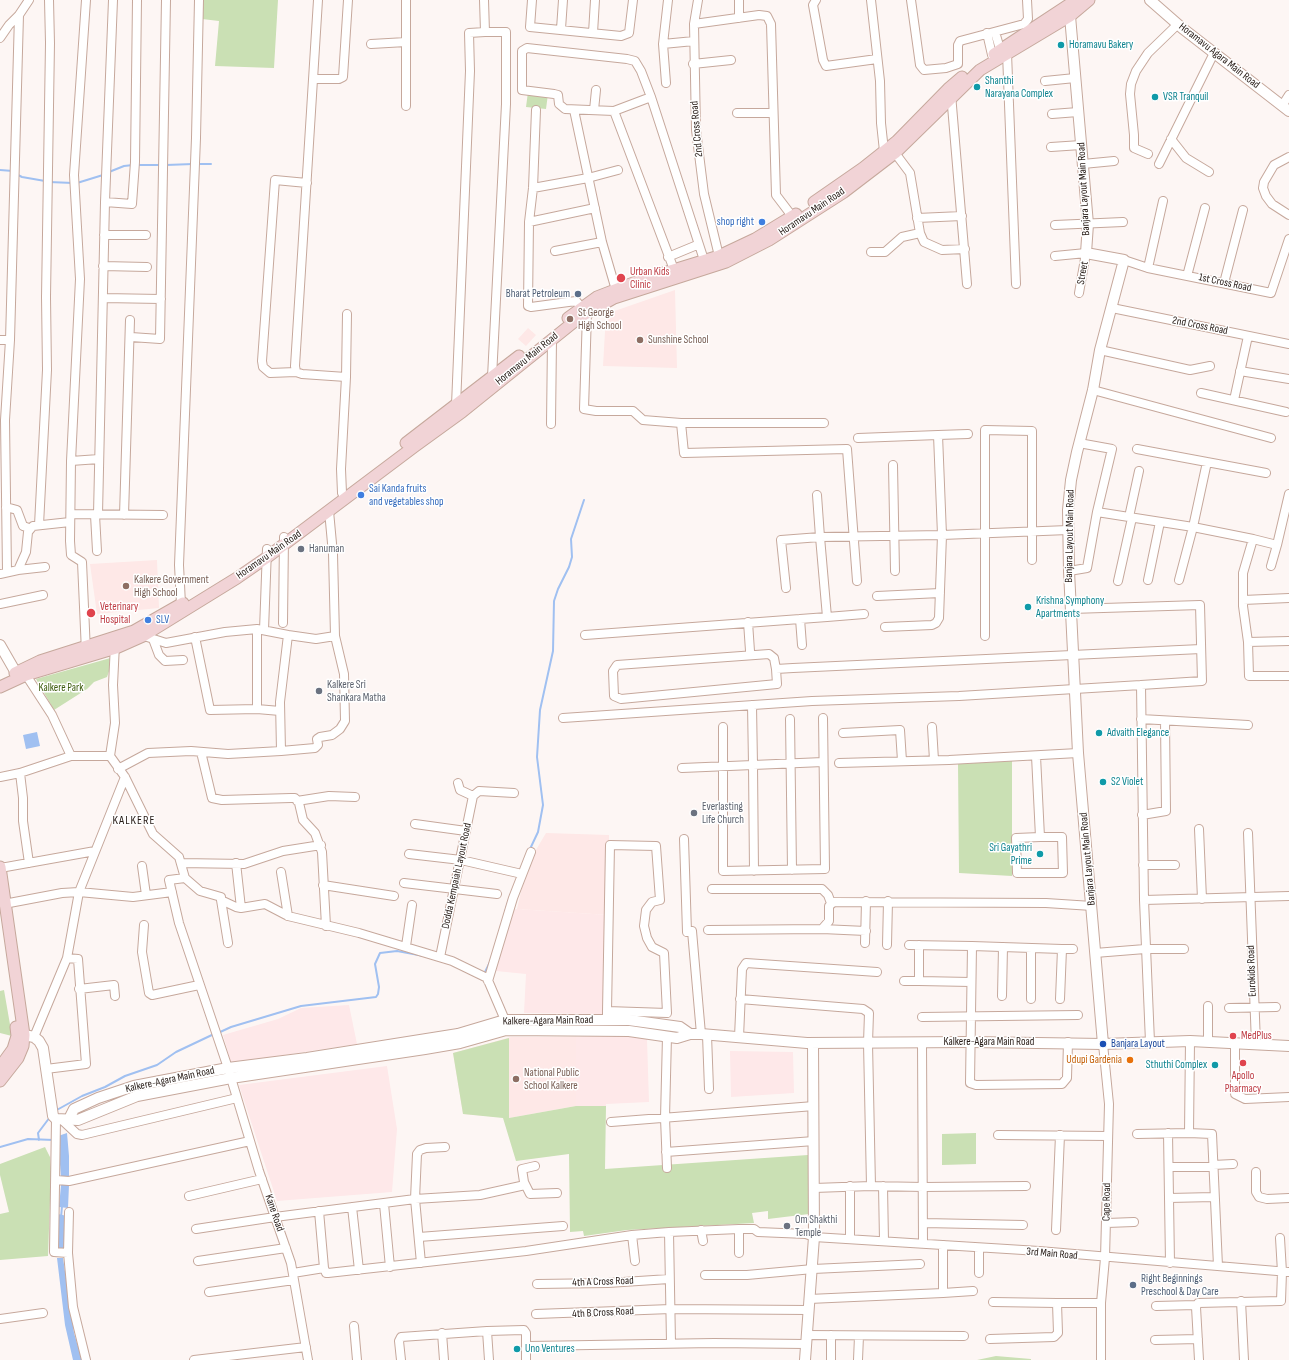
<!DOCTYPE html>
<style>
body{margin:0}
canvas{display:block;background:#fdf6f4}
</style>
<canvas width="1289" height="1360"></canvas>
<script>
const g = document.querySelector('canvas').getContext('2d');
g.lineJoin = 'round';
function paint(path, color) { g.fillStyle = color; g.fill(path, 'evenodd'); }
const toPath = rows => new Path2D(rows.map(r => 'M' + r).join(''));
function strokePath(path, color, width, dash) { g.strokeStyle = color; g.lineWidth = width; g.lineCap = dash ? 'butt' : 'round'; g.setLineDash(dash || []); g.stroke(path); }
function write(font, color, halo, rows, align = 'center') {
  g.font = font + ' "Sofia Sans Condensed",sans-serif'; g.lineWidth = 3; g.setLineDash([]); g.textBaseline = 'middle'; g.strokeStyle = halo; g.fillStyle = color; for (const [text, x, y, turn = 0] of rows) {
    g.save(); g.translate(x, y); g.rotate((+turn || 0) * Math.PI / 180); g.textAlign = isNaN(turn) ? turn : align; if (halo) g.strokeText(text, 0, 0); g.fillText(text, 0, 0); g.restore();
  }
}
const industrial = toPath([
 [517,909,609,915,609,1014,524,1013,526,974,496,971,512,910],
 [349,1005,357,1044,231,1063,223,1035,278,1019,301,1008],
 [622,1036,647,1039,649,1102,606,1104,606,1106,576,1106,576,1037],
 [730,1051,793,1052,794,1093,731,1097],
 [387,1066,397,1129,392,1192,277,1201,239,1085]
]);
const education = toPath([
 [675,290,677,368,603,366,606,314],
 [528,328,536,335,526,346,518,339],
 [157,560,159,608,97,614,90,564],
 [546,833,609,835,609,915,517,909,527,865],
 [511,1037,576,1037,576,1106,509,1118,463,1114,453,1053]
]);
const green = toPath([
 [202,0,278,0,274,68,215,66,219,21,202,19],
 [528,92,548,94,546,109,526,107],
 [114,657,107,677,94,682,87,689,54,710,36,679],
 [1012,761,1012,876,959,873,958,764],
 [4,990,12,1036,0,1033,0,991],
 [509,1038,509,1118,576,1106,606,1106,605,1169,808,1155,809,1214,768,1219,768,1211,752,1213,754,1223,627,1230,584,1236,583,1231,570,1232,569,1154,516,1161,503,1118,463,1114,453,1053],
 [976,1133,976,1164,942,1165,942,1134],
 [45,1147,50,1157,51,1172,48,1256,0,1260,0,1214,9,1212,0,1175,0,1164],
 [996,1356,1031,1359,1031,1360,977,1360]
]);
const water = toPath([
 [37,732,40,746,26,749,23,735],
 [67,1133,69,1156,69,1179,61,1178,58,1136],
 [61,1185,69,1185,68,1208,59,1207],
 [58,1214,67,1216,65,1248,57,1248],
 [57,1258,63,1258,74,1333,82,1360,73,1360,65,1325]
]);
const stream = toPath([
 [198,164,211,164],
 [138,165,161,165],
 [166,165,193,164],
 [0,170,13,171],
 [109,172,124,166,133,165],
 [16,174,22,177,45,181],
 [49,182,73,183],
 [77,183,103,175],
 [530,849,538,832,543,805,537,757,540,710,553,651,554,601,558,589,569,567,572,557,571,539,584,500],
 [505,912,509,899],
 [484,974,490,962],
 [218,1033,231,1027,301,1006,376,997,378,994,379,987,375,964,380,953,397,951,424,956],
 [55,1111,82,1096,105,1087,125,1076,157,1065,176,1052,214,1034],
 [39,1140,38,1133,50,1117],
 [0,1147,28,1139,54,1140],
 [61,1218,62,1206]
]);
const minor = toPath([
 [318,0,295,366,296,372,302,374,346,377,341,469,342,493,345,499],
 [406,0,406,106],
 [484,0,485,32],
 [532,0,530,27,621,36,629,33,633,0],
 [698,0,694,24,696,130,704,194,719,256],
 [816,0,813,5,823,60,826,66,877,59],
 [871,0,880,81,881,123,884,151,895,153,910,173,920,233,924,242,942,250,965,249],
 [911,0,920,65,924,70,946,68,958,64,958,45,960,41,1024,24,1028,19,1027,0],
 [739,18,739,0],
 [694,24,759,15,767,16,771,24,776,195,795,220],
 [561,29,563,0],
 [995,32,1000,49],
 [593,33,595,0],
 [987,33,992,55],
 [0,38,9,25,19,15],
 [371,44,406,42],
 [663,44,694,41],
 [1007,53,1016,284],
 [693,64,731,60],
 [314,79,339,79,343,77,348,0],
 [1045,81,1075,78],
 [666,83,663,44,668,0],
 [951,94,967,284],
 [651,97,614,111,565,109,559,104,558,95,554,94,522,90,522,51,527,48,627,59,635,61,641,71,651,97,704,260],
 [1282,106,1289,95],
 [536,110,533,188,529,222,528,306,531,307,576,301,587,313,584,409,596,411,633,411,643,420,681,423],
 [574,110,602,242,616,290],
 [594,110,596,90],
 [614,111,676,275],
 [737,113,773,113],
 [1052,114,1078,112],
 [1171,139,1186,158,1209,172],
 [1051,147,1081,145],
 [1148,154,1134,148,1134,135,1130,94,1131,84,1136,71,1148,53,1178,24],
 [1289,157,1274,165,1264,182,1263,188,1266,196,1272,204,1289,215],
 [1083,164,1114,161],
 [1159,164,1214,53],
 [533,188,588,178,618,170],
 [105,202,132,204,135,162,137,0],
 [917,218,962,216],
 [529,222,595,208],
 [1055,225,1123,222],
 [104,235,146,235],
 [555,251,602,242],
 [871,252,885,252,902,237,920,233],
 [1055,256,1086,253,1079,293],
 [668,257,697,245],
 [1124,260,1148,268,1271,293,1289,239],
 [103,266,147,267],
 [1148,268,1163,201],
 [1187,276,1205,208],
 [1224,283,1243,210],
 [103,298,161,299],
 [1112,308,1289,344],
 [131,337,160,339,166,0],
 [0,340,10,340],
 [1100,350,1190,370,1210,366],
 [1240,371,1289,379],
 [296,372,270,373,263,367,262,361,275,180,307,183],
 [346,377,347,314],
 [1093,390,1271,438],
 [1201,393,1286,412],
 [1234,400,1248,336],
 [458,408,456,405,470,71,469,33,485,32,506,32,506,104,492,377],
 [824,423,681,423,684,453,847,449,857,581],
 [551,424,552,339],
 [938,435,968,434],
 [858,438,938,435,942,535,939,618,936,623,932,625,885,627],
 [1137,449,1266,473],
 [71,461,99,459],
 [893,465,895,571],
 [6,507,17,510,23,526,29,528],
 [1097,512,1193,527,1207,462],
 [72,514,163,515],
 [98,514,105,202,113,0],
 [95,515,97,551],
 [124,515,130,320],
 [1129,517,1139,471],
 [39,525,47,370,46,297,50,43,49,0],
 [1253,539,1277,545,1289,494],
 [1271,566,1277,545],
 [18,570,45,567],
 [1069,571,1087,568,1097,512,1112,449,1079,443],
 [7,572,5,420,10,340,19,15,29,0],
 [0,574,18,570,26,552,28,532,33,526,70,522],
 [1148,580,1160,522],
 [1179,580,1193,527,1253,539,1243,573,1243,606,1248,642,1249,676,1289,676],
 [1118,581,1132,518],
 [786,588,781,540,820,537,817,495],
 [877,596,940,593],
 [1243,600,1289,598],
 [0,604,43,595],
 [181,604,179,565,196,138,199,0],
 [1071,609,1200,605,1202,681,1141,685],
 [827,617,864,614],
 [800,619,802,645],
 [748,622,750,651],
 [283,623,284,537],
 [264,630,267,549],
 [288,635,316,639,335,636,333,554,329,511],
 [585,635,827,617,820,537,942,535,1068,530],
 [985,636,985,430,1032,431,1032,560],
 [195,637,210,710,257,709,280,711],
 [153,639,159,655,165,661,183,660],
 [1248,642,1289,641],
 [86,652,82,562,71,555,70,541,71,461,80,279,74,175,86,0],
 [776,669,774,658,769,654,617,665,613,671,614,696,621,699,777,684,776,669,793,668,1201,649],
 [26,675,52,715,71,756,110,756,125,777,153,834,179,857,185,878,200,891,221,897,221,900,236,907,241,908,265,904,288,916,359,933,452,961,487,978,505,1020],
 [752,705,753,765,823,762],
 [257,709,257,629],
 [563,718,812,701,959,696,1141,685,1144,900,1150,1042],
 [790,719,792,870],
 [1141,719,1248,725],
 [723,727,723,871,825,869,823,718],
 [932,727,934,760],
 [843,733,900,730,902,761],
 [281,751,315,748,318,745,317,739,320,737,332,735,340,729,345,721,344,674,335,636],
 [201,752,212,798,222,800,291,798,295,798,299,803,303,820,315,833,322,852,326,926],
 [110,756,115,723,113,685,115,644],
 [1036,756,1040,837,1062,837,1063,873,1017,873,1016,838,1040,837],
 [839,763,949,760,1078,753],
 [682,768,753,765,754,871],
 [118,769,148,753,191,751,228,754,281,751,280,702,288,635,257,629,225,632,166,643,141,635],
 [20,773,23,798,23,821,29,863],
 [0,777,20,773,71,756],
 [458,783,460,790,473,796],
 [473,796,479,791,514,793],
 [297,801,329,796,355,797],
 [1142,815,1166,811,1165,721],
 [415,824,466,831],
 [1199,829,1202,899],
 [1248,833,1256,1044],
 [684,839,687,932,692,931,701,1034],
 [409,854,461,860,522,874],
 [181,863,244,864,283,851,321,845],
 [236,863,241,908],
 [1143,865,1175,865],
 [142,866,146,895],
 [0,868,95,851],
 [281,872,288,916],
 [185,878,169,880,179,923,228,1068,259,1171,291,1263,308,1360],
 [404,883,497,894],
 [323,885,394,896],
 [712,889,822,889,828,895,831,903],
 [221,900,228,943],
 [1144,900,1289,896],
 [4,904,62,893,79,892,133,897,172,892],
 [144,925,142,952,149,993,152,995,199,985],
 [822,929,866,931],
 [708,930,822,929,829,921,829,906,834,902,1046,903,1092,906],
 [865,943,866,901],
 [887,945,888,901],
 [909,945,972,946],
 [919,945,919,981,971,982],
 [406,946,412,905],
 [1062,949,1073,949],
 [1095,953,1145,949,1184,949],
 [440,957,473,796],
 [488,981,513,898,531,852],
 [904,981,919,981],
 [79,989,114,985,115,996],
 [1002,996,1003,947],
 [740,999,863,1009,869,1013,868,1043,871,1186],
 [1031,999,1031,948],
 [1060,999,1062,949,972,946,970,1083,976,1085,1062,1084,1067,1078,1068,1042],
 [1208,1006,1208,1041],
 [1229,1008,1276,1007],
 [607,1011,667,1013,664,953,652,947,647,938,644,926,646,910,652,902,660,900,656,846,610,845,607,1011,607,1019],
 [922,1017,1078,1015],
 [707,1035,709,1089],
 [34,1037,67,958,79,892,125,777],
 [739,1037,742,969,746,963,877,972],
 [1235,1042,1235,1094,1245,1099,1289,1097],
 [922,1043,923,1243],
 [46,1069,86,1064,78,959,67,958],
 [56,1119,54,1252,68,1253],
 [62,1120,77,1134,82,1135,237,1098],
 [611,1122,814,1106],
 [1168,1133,1170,1263],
 [1189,1133,1212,1134,1218,1266],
 [1137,1134,1189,1133,1190,1041],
 [998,1135,1108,1136],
 [666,1152,814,1141],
 [1213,1165,1233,1164],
 [535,1166,522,1169,524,1182,530,1194,557,1193],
 [1169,1167,1213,1167],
 [667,1168,665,1118,667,1036],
 [1256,1172,1256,1192,1259,1197,1267,1199,1289,1198],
 [56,1180,69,1181,250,1141],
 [850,1186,850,1239],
 [883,1186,884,1241],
 [814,1188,871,1186,924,1187,1026,1186],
 [189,1196,262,1179],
 [1169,1198,1214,1197],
 [384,1204,390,1267],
 [352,1207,359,1270],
 [319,1211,324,1268,326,1273,328,1273,526,1251,632,1235,669,1232,739,1229,754,1229,758,1232,806,1234,814,1237,1039,1251,1289,1272],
 [69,1212,68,1253,73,1307,86,1360],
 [924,1223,1023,1225],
 [1107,1223,1134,1222],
 [196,1229,275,1217,415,1199,480,1195,525,1185],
 [739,1229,739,1253],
 [701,1230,703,1241],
 [1056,1230,1060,1135],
 [669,1232,671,1343],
 [632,1235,635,1261],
 [419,1237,563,1226],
 [979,1249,979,1273],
 [198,1261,286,1248],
 [421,1263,415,1199,417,1154,420,1150,426,1148,445,1147],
 [293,1273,324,1268],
 [705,1275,747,1275,813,1269,920,1264],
 [537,1284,608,1283,669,1279],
 [209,1292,294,1280],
 [943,1293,973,1291],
 [809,1299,943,1293,943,1245],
 [1241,1301,1244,1360],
 [993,1302,1057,1303],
 [1156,1306,1196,1305],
 [536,1314,671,1309,808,1310],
 [0,1319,43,1313],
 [354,1326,357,1360],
 [487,1331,489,1360],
 [442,1333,444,1360],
 [806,1335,964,1336],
 [990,1339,1054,1337,1058,1333,1057,1303,1101,1303],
 [1155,1340,1198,1339],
 [529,1346,714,1343,806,1344],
 [194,1360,306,1347],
 [401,1360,399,1341,401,1337,487,1331,524,1330,526,1333,526,1360],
 [831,1360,831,1335],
 [858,1360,859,1336],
 [1101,1360,1101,1303,1105,1258,1109,1104,1103,1044],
 [1199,1360,1196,1307,1198,1303,1281,1301,1282,1272,1280,1238]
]);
const tertiary = toPath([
 [1150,0,1182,28,1289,111],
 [1070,16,1088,224,1086,253,1124,260,1100,350,1093,390,1077,452,1071,480,1068,510,1069,571,1078,753,1103,1044],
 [0,645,19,678],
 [17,1036,24,1035,34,1037,39,1041,43,1048,53,1116,56,1119,78,1120,137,1096,231,1078,425,1049,460,1043,506,1030,629,1031,677,1038,690,1034,701,1034,807,1043,971,1042,1103,1044,1190,1041,1289,1046],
 [69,1119,74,1109,98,1098,134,1086,228,1068,307,1058,458,1034,505,1020,629,1020,680,1027,690,1034],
 [805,1360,814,1237,813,1043]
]);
const secondary = toPath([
 [994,54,1076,0],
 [814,202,863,168,897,141,948,89,962,77],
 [568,318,597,297,641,280,719,256,755,239,796,214],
 [406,443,519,356],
 [15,673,40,661,134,631,183,603],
 [0,687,26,675,116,648,143,636,237,578,266,558,415,446,462,412,580,317,614,298,726,262,769,240,844,192,895,153,980,70,1070,16,1089,0],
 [0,867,24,1035,23,1046,18,1058,0,1081],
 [0,1067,13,1049,17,1036,16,1027]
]);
const markers = [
 [1061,45,4,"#0f9aa8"],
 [977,87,4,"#0f9aa8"],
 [1155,97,4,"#0f9aa8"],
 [762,222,4,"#3f7fe0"],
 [621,278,5,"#e0444e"],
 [578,294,4,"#5c6f8a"],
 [570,319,4,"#8d6e63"],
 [640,340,4,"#8d6e63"],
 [361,495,4,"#3f7fe0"],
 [301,549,4,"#6b7280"],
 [126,586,4,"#8d6e63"],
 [1028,607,4,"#0f9aa8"],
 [91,613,5,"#e0444e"],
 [148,620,4,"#3f7fe0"],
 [319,691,4,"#6b7280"],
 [1099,733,4,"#0f9aa8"],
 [1103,782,4,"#0f9aa8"],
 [694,813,4,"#6b7280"],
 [1040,854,4,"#0f9aa8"],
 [1233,1036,4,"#e0444e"],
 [1103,1044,4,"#1a4fb4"],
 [1130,1060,4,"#e8710a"],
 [1243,1063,4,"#e0444e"],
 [1215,1065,4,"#0f9aa8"],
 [516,1079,4,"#8d6e63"],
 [787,1226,4,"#6b7280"],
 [1133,1285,4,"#5c6f8a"],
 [517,1349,4,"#0f9aa8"]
];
const cultureNames = [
 ["Horamavu Bakery",1069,45],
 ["Shanthi",985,81],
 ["Narayana Complex",985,94],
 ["VSR Tranquil",1163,97],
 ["Krishna Symphony",1036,601],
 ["Apartments",1036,614],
 ["Advaith Elegance",1107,733],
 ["S2 Violet",1111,782],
 ["Sri Gayathri",1032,848,"right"],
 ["Prime",1032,861,"right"],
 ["Sthuthi Complex",1207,1065,"right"],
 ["Uno Ventures",525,1349]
];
const streetNames = [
 ["Horamavu Agara Main Road",1219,56,38],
 ["2nd Cross Road",697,129,-95],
 ["Banjara Layout Main Road",1084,189,-93],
 ["Horamavu Main Road",812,212,-34],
 ["Street",1083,273,-80],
 ["1st Cross Road",1225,283,12],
 ["2nd Cross Road",1200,326,11],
 ["Horamavu Main Road",527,359,-39],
 ["Banjara Layout Main Road",1070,536,-89],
 ["Horamavu Main Road",269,555,-35],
 ["Banjara Layout Main Road",1088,859,-95],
 ["Dodda Kempaiah Layout Road",457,876,-78],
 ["Eurokids Road",1252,971,-92],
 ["Kalkere-Agara Main Road",548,1021,-1],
 ["Kalkere-Agara Main Road",989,1042],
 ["Kalkere-Agara Main Road",170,1080,-12],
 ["Cape Road",1107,1202,-89],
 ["Kane Road",274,1213,71],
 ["3rd Main Road",1052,1254,5],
 ["4th A Cross Road",603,1282,-2],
 ["4th B Cross Road",603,1313,-3]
];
const shopNames = [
 ["shop right",754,222,"right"],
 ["Sai Kanda fruits",369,489],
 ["and vegetables shop",369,502],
 ["SLV",156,620]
];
const healthNames = [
 ["Urban Kids",630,272],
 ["Clinic",630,285],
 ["Veterinary",100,607],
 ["Hospital",100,620],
 ["MedPlus",1241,1036],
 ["Apollo",1243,1076,"center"],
 ["Pharmacy",1243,1089,"center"]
];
const serviceNames = [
 ["Bharat Petroleum",570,294],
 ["Right Beginnings",1141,1279,"left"],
 ["Preschool & Day Care",1141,1292,"left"]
];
const educationNames = [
 ["St George",578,313],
 ["High School",578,326],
 ["Sunshine School",648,340],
 ["Kalkere Government",134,580],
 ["High School",134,593],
 ["National Public",524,1073],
 ["School Kalkere",524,1086]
];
const worshipNames = [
 ["Hanuman",309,549],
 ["Kalkere Sri",327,685],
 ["Shankara Matha",327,698],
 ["Everlasting",702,807],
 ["Life Church",702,820],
 ["Om Shakthi",795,1220],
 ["Temple",795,1233]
];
const parkNames = [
 ["Kalkere Park",61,688]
];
const transitNames = [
 ["Banjara Layout",1111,1044]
];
const foodNames = [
 ["Udupi Gardenia",1122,1060]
];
const neighbourhoodNames = [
 ["KALKERE",134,821]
];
paint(industrial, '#fee8e9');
paint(education, '#fee8e7');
paint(green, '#cae0b4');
paint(water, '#a0c0f1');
strokePath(stream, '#a0c0f1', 2);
strokePath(minor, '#c6a89c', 10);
strokePath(tertiary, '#c6a89c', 12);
strokePath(secondary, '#c6a89c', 13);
strokePath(minor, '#fff', 8);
strokePath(tertiary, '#fff', 10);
strokePath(secondary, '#f1d3d6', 11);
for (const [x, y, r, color] of markers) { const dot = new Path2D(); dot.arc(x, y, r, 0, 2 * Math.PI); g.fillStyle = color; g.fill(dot); strokePath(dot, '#fff', 1.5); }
write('11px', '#0d838f', '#fff', cultureNames, 'left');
write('11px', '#251a15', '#fff', streetNames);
write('11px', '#366cbe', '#fff', shopNames, 'left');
write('11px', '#be3a42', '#fff', healthNames, 'left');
write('11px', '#4e5e75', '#fff', serviceNames, 'right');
write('11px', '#785e54', '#fff', educationNames, 'left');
write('11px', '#5b616d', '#fff', worshipNames, 'left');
write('11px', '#3c5b0c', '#fff', parkNames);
write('11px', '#164399', '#fff', transitNames, 'left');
write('11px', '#c56008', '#fff', foodNames, 'right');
g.letterSpacing = '1px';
write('12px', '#251a15', '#fff', neighbourhoodNames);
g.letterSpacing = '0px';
</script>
